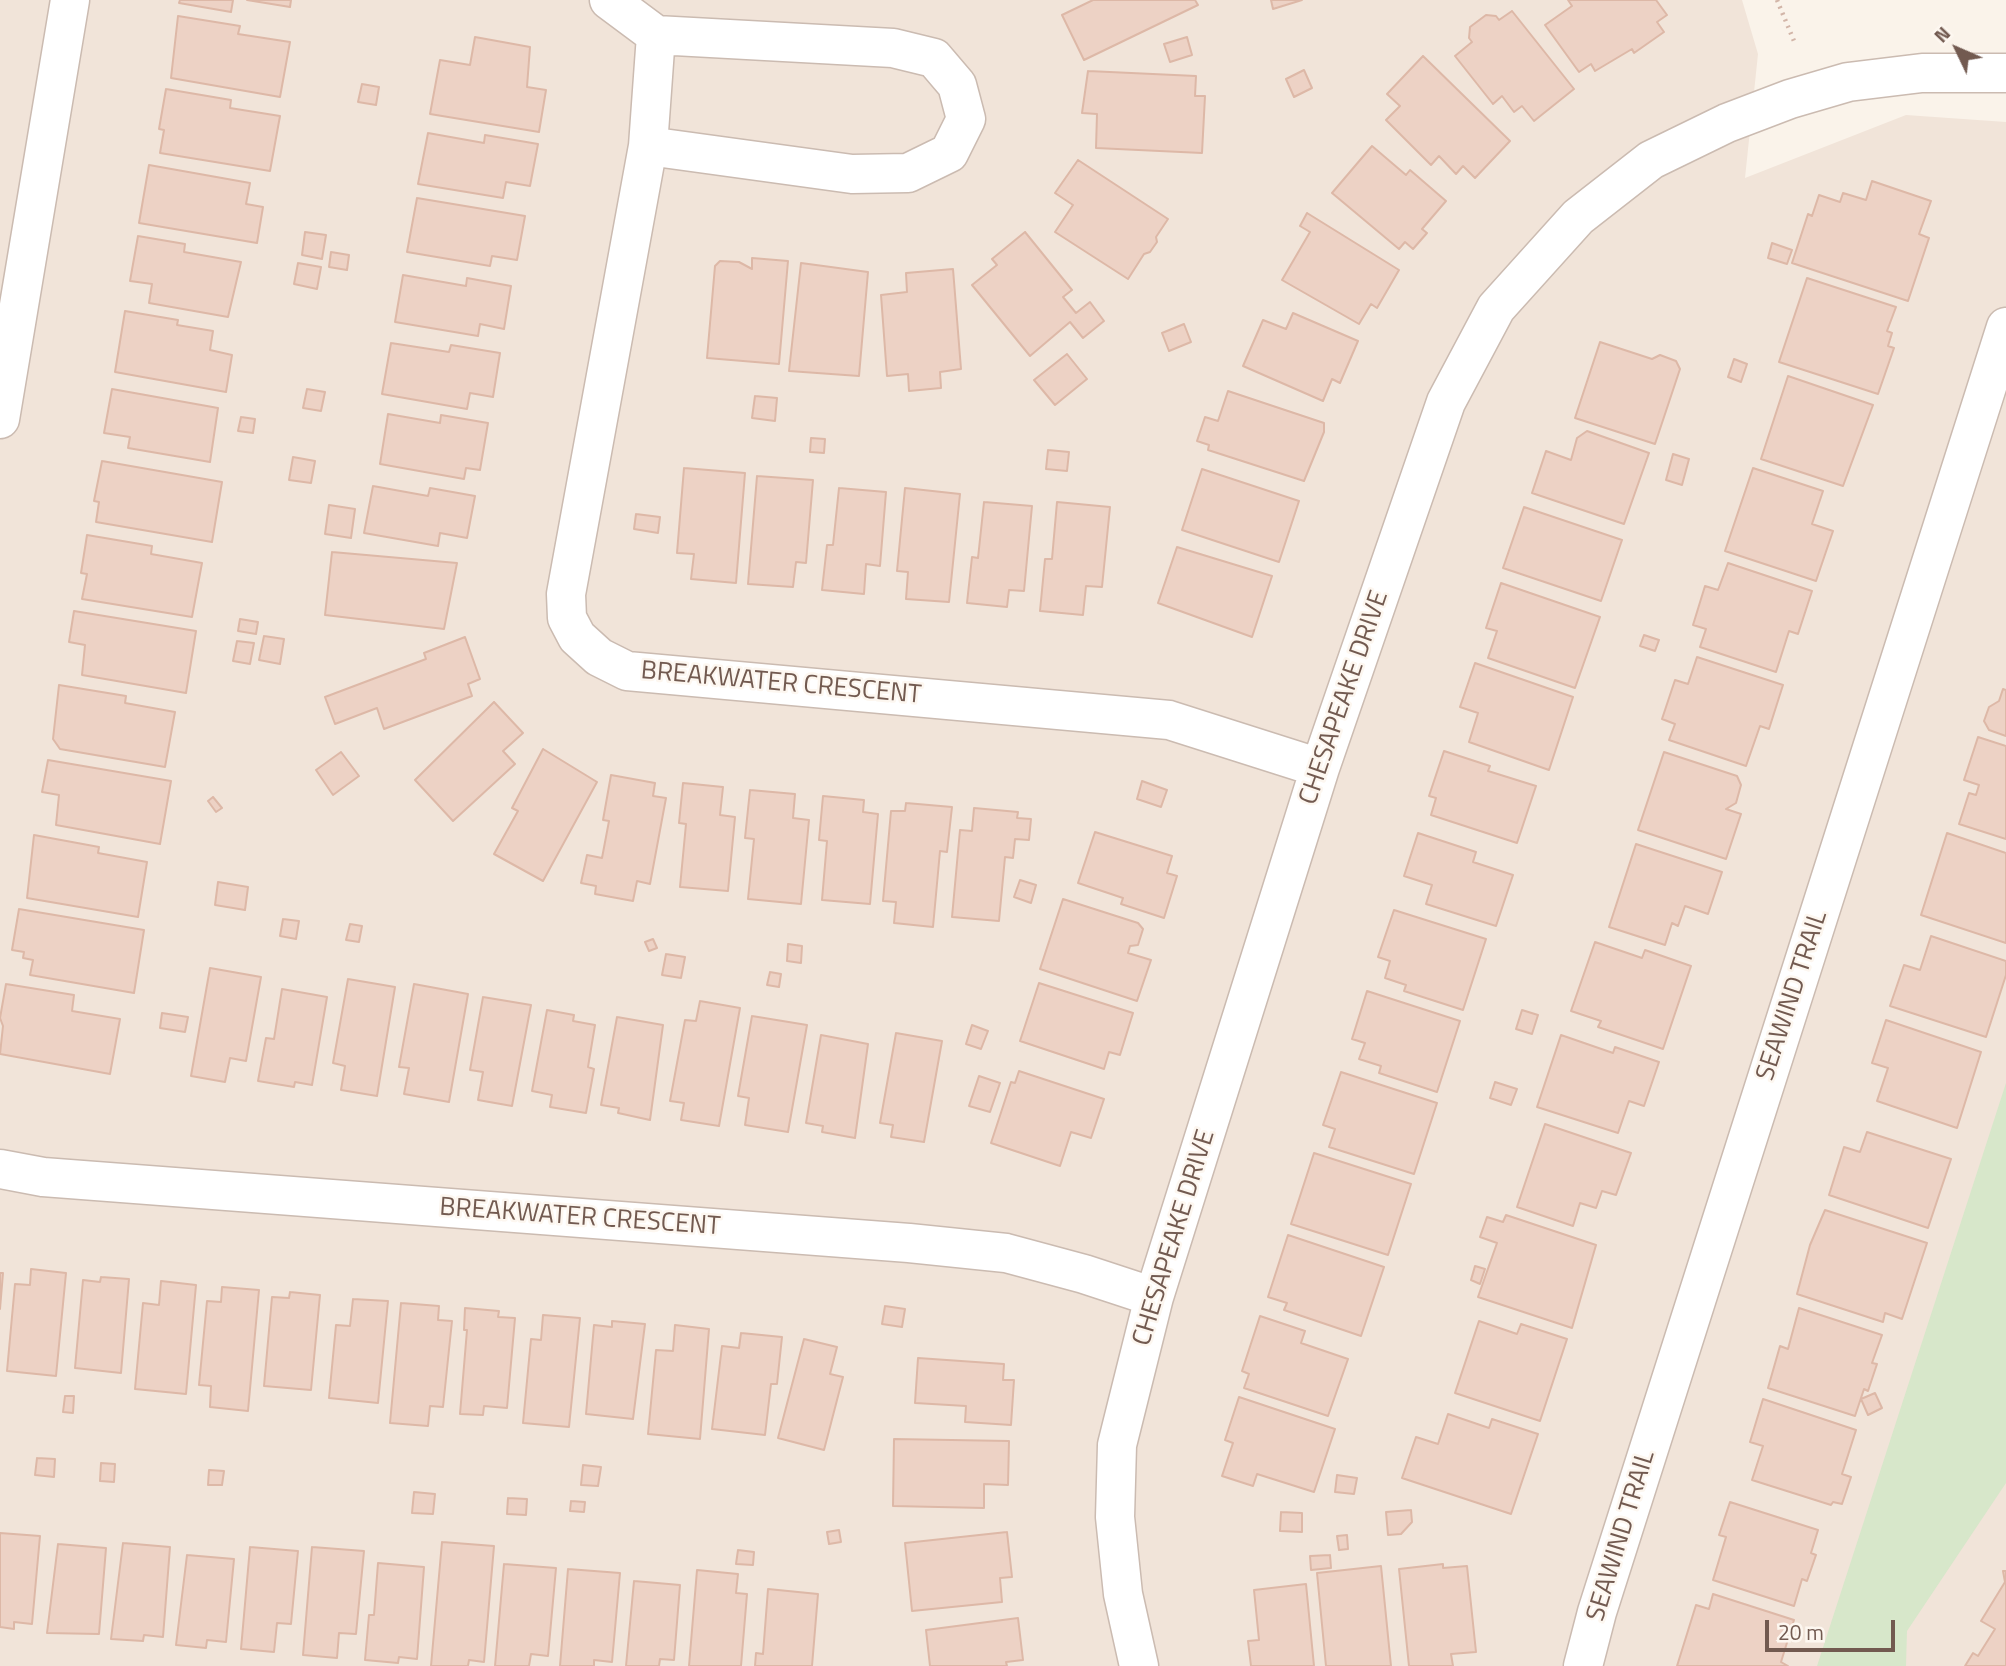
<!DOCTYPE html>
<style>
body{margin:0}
#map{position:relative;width:2006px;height:1666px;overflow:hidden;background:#faf3ea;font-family:"Titillium Web",sans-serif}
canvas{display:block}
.north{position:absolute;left:1922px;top:14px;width:70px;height:70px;-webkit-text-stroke:5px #fdf7f0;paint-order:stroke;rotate:314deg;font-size:19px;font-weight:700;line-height:28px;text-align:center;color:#725a50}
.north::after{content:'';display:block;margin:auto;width:24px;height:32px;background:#725a50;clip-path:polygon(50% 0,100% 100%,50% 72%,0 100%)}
.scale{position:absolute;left:1765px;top:1620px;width:130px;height:32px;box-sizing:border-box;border:4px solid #725a50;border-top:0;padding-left:9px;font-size:21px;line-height:24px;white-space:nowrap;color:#725a50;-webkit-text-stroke:5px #fdf7f0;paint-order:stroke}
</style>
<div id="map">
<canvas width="2006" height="1666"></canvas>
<div class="north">N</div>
<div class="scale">20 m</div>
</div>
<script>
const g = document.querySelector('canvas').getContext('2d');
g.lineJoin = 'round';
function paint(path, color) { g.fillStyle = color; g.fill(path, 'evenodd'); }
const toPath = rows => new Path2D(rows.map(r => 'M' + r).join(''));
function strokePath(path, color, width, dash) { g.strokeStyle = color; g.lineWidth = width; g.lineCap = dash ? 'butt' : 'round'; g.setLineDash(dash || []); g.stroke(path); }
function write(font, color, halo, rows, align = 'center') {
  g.font = font + ' "Titillium Web",sans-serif'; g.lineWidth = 5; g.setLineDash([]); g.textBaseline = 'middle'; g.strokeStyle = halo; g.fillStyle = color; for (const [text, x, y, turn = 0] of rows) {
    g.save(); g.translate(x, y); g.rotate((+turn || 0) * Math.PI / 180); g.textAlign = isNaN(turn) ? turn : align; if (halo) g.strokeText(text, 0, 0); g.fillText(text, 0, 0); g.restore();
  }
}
const residential = toPath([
 [0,0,1742,0,1758,54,1745,178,1906,115,2006,122,2006,1666,0,1666]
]);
const green = toPath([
 [2006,1083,2006,1483,1907,1631,1906,1666,1817,1666]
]);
const building = toPath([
 [180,0,233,0,231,12,179,3,180,0],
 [247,0,291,0,290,7,247,0],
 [1093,0,1195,0,1198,5,1084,60,1062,15,1093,0],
 [1271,0,1302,0,1273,9,1271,0],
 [1568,0,1656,0,1667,15,1657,22,1664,32,1634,53,1632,49,1595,71,1591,64,1579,72,1545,25,1572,6,1568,0],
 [1512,11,1574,89,1534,121,1522,106,1514,112,1502,96,1493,104,1455,56,1472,42,1469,38,1470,27,1486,15,1496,16,1499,20,1512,11],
 [178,16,240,26,238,34,290,42,280,97,171,78,178,16],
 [475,37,530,47,527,87,546,90,539,132,430,114,440,60,470,65,475,37],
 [1187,37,1192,55,1170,62,1164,44,1187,37],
 [1423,56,1510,141,1475,178,1463,166,1456,174,1439,156,1431,165,1386,120,1400,106,1387,94,1423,56],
 [1304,70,1312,88,1294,97,1286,79,1304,70],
 [1088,71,1196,76,1195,96,1205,96,1202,153,1096,148,1097,114,1082,113,1088,71],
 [362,84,379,87,376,105,358,102,362,84],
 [166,89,231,100,230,108,280,116,270,171,160,153,164,130,159,129,166,89],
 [428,133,484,143,485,135,538,144,530,186,506,182,503,198,418,184,428,133],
 [1372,146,1406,175,1410,170,1446,201,1422,229,1427,233,1413,249,1405,242,1399,249,1332,193,1372,146],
 [1078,160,1168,219,1156,237,1157,242,1150,252,1144,254,1128,279,1055,232,1073,205,1055,193,1078,160],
 [149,165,250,183,246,204,263,207,257,243,139,223,149,165],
 [1872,181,1931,201,1919,234,1929,238,1908,301,1792,263,1808,214,1812,216,1819,195,1840,202,1843,193,1866,200,1872,181],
 [417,198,525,216,517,260,492,256,490,266,407,252,417,198],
 [1307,213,1399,270,1377,308,1371,304,1359,324,1282,280,1310,232,1300,226,1307,213],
 [305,232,326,235,322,259,302,255,305,232],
 [1025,232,1072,290,1063,297,1076,313,1090,302,1104,321,1083,338,1070,322,1030,356,972,285,997,265,992,259,1025,232],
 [138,236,185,244,184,252,241,262,228,317,149,303,152,284,130,281,138,236],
 [1772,243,1792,250,1787,264,1768,258,1772,243],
 [331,252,349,255,347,270,329,267,331,252],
 [752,258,788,261,779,364,707,358,715,266,720,261,739,262,752,269,752,258],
 [298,263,321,267,317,289,294,284,298,263],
 [801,263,868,272,859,376,789,371,801,263],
 [953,269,961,369,940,372,941,388,909,391,908,374,887,376,881,295,907,292,906,273,953,269],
 [403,275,466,286,467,278,511,286,504,329,480,324,478,336,395,322,403,275],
 [1807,278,1896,307,1887,331,1892,333,1888,346,1894,348,1878,394,1779,362,1807,278],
 [125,311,178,320,177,325,213,331,210,350,232,355,226,392,115,372,125,311],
 [1293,313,1358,341,1340,383,1332,379,1323,401,1243,366,1263,320,1286,329,1293,313],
 [1184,324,1191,342,1169,351,1162,333,1184,324],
 [1600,342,1652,359,1660,355,1676,361,1680,369,1655,444,1575,418,1600,342],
 [391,343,449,352,451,345,500,353,493,397,470,393,467,409,382,394,391,343],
 [1067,354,1087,379,1055,405,1034,380,1067,354],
 [1734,359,1747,364,1741,382,1728,377,1734,359],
 [1788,376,1873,405,1843,486,1761,459,1788,376],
 [112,389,218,408,210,462,128,448,130,437,104,433,112,389],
 [307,389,325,392,321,411,303,408,307,389],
 [1228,391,1324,423,1324,432,1304,481,1208,450,1209,445,1197,441,1205,417,1218,421,1228,391],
 [755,396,777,398,775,421,752,418,755,396],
 [388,414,440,423,441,415,488,423,480,470,466,468,464,479,380,464,388,414],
 [241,417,255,419,253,433,238,431,241,417],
 [1587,431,1649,453,1624,524,1532,493,1546,451,1571,460,1577,438,1587,431],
 [811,438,825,439,824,453,810,452,811,438],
 [1048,450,1069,452,1067,471,1046,469,1048,450],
 [1673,454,1689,459,1682,485,1666,480,1673,454],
 [293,457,315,461,311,483,289,480,293,457],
 [102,461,222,482,212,542,96,522,99,502,94,501,102,461],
 [684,468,745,473,736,583,691,579,694,554,677,553,684,468],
 [1753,468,1823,491,1812,524,1833,531,1816,581,1725,551,1753,468],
 [1202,469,1299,501,1279,562,1182,530,1202,469],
 [757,476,813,480,806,563,796,562,793,587,748,584,757,476],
 [373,486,428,496,430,488,475,496,467,538,440,533,438,546,364,533,373,486],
 [839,488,886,492,880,566,866,564,864,594,822,590,827,545,833,545,839,488],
 [905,488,960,494,949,602,906,599,908,572,897,571,905,488],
 [984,502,1032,506,1024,591,1009,590,1007,607,967,603,972,557,978,558,984,502],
 [1057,502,1110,507,1102,587,1086,586,1083,615,1040,611,1045,559,1052,559,1057,502],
 [329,505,355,509,351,538,325,534,329,505],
 [1524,507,1622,540,1601,601,1503,568,1524,507],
 [636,514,660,517,658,533,634,529,636,514],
 [87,535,152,546,151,554,202,563,192,617,82,599,87,574,81,573,87,535],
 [1177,547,1272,576,1252,637,1158,603,1177,547],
 [332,552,457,563,444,629,325,615,332,552],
 [1728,563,1812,591,1798,634,1789,631,1776,672,1700,647,1706,629,1693,625,1705,586,1718,590,1728,563],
 [1501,583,1600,617,1575,688,1488,658,1497,631,1486,628,1501,583],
 [74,611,196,631,186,693,82,675,85,645,69,642,74,611],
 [240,619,258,622,256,634,238,631,240,619],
 [1644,635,1659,640,1655,651,1640,646,1644,635],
 [264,636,284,639,280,664,259,660,264,636],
 [465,637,480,679,468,684,472,696,384,729,377,708,335,724,325,697,426,659,424,653,465,637],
 [237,641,254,643,250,664,233,661,237,641],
 [1697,657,1783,685,1769,729,1760,726,1746,766,1669,740,1675,724,1662,719,1675,680,1688,684,1697,657],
 [1475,663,1573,697,1549,770,1469,742,1478,713,1460,707,1475,663],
 [59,685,126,696,125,703,175,712,165,767,60,749,53,739,59,685],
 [2003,689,2006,690,2006,736,1989,730,1984,721,1989,707,1999,701,2003,689],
 [494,702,523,733,503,751,515,764,453,821,415,780,494,702],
 [1978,737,2006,746,2006,839,1959,824,1969,793,1976,795,1979,785,1964,780,1978,737],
 [543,749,597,782,543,881,494,854,518,811,512,808,543,749],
 [1444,751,1490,766,1488,771,1536,786,1517,843,1431,815,1436,798,1429,796,1444,751],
 [341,752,359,776,333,795,316,770,341,752],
 [1664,752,1737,776,1741,785,1736,803,1726,809,1741,814,1726,859,1638,830,1664,752],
 [48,760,171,781,160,844,56,825,59,795,42,792,48,760],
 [611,775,655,783,653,796,666,798,650,884,637,881,633,901,595,894,596,886,581,883,587,855,602,858,609,821,603,820,611,775],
 [1142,781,1167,790,1161,807,1137,799,1142,781],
 [683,783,723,787,720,815,735,817,728,891,680,887,686,824,679,823,683,783],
 [750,790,795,794,793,818,809,820,801,904,748,899,754,839,745,838,750,790],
 [823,796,864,800,863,812,878,814,870,904,822,900,827,841,819,840,823,796],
 [213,797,222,808,216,812,208,801,213,797],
 [906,803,952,807,947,852,940,851,933,927,894,923,896,902,883,901,891,811,905,811,906,803],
 [974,808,1018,812,1017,818,1031,819,1029,840,1015,839,1013,858,1005,857,999,921,952,917,960,830,972,831,974,808],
 [1095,832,1172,856,1167,873,1177,876,1164,918,1121,904,1123,898,1078,883,1095,832],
 [1418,833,1476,852,1473,862,1513,875,1496,926,1426,904,1432,885,1404,876,1418,833],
 [1947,833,2006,853,2006,943,1921,915,1947,833],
 [34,835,99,847,98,853,147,862,138,917,27,898,34,835],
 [1636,844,1722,872,1708,914,1685,906,1678,926,1672,923,1665,945,1609,927,1636,844],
 [1020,880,1036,885,1031,903,1014,897,1020,880],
 [218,882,248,887,245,910,215,905,218,882],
 [1063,899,1138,923,1143,929,1138,945,1130,946,1128,953,1151,960,1137,1001,1040,969,1063,899],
 [19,909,144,930,134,993,30,975,33,960,23,958,24,952,12,950,19,909],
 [1394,910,1486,939,1463,1010,1404,991,1406,985,1385,978,1390,961,1378,957,1394,910],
 [283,919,299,921,296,939,280,936,283,919],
 [350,924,362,926,359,942,346,940,350,924],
 [1931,936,2006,961,2006,975,1986,1037,1890,1006,1904,965,1920,970,1931,936],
 [653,939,657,948,649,951,645,942,653,939],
 [1595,942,1642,958,1645,950,1691,966,1663,1049,1598,1027,1601,1021,1571,1011,1595,942],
 [788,944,802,946,801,963,787,961,788,944],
 [666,954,685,957,681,978,662,975,666,954],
 [210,968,261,977,246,1061,230,1058,225,1082,191,1076,210,968],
 [770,972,781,974,779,987,767,985,770,972],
 [348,979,395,987,377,1096,341,1090,345,1066,333,1063,348,979],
 [1039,983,1133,1013,1120,1055,1109,1052,1104,1069,1020,1041,1039,983],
 [6,984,74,995,72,1011,120,1019,110,1074,0,1054,3,1026,0,1018,6,984],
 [414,984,468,994,449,1102,404,1094,409,1068,399,1067,414,984],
 [282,989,327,997,312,1085,295,1082,294,1087,258,1081,266,1038,274,1039,282,989],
 [1367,991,1460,1021,1437,1092,1379,1073,1381,1066,1359,1059,1365,1043,1352,1039,1367,991],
 [483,997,531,1005,512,1106,478,1100,483,1072,470,1070,483,997],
 [700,1001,740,1008,719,1126,681,1120,684,1103,670,1101,685,1020,696,1021,700,1001],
 [547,1010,574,1015,573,1021,595,1025,588,1067,594,1069,586,1113,550,1107,552,1095,532,1091,547,1010],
 [1522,1010,1538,1015,1532,1034,1516,1029,1522,1010],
 [162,1013,188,1017,185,1032,160,1028,162,1013],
 [752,1016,807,1025,788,1132,745,1125,749,1098,738,1096,752,1016],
 [617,1017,663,1025,650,1120,618,1113,619,1108,601,1105,617,1017],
 [1886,1020,1981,1052,1957,1128,1877,1101,1888,1068,1872,1063,1886,1020],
 [972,1025,988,1031,981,1049,966,1044,972,1025],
 [896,1033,942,1041,924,1142,891,1137,893,1125,880,1123,896,1033],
 [821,1035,868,1044,855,1138,822,1132,823,1126,806,1123,821,1035],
 [1561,1035,1613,1053,1615,1047,1659,1062,1644,1106,1629,1101,1618,1133,1537,1107,1561,1035],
 [1019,1071,1104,1099,1091,1138,1071,1132,1060,1166,991,1143,1011,1082,1015,1083,1019,1071],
 [1341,1072,1437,1103,1414,1174,1329,1147,1335,1129,1323,1125,1341,1072],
 [979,1076,1000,1083,990,1112,969,1106,979,1076],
 [1495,1082,1517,1089,1511,1105,1490,1098,1495,1082],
 [1545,1124,1631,1153,1616,1195,1602,1191,1596,1208,1580,1203,1573,1226,1517,1207,1545,1124],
 [1867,1132,1951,1159,1928,1228,1829,1195,1844,1147,1860,1152,1867,1132],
 [1314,1153,1411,1184,1388,1255,1291,1224,1314,1153],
 [1825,1210,1927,1243,1902,1319,1885,1313,1883,1322,1797,1294,1810,1245,1825,1210],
 [1506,1215,1596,1245,1572,1328,1478,1297,1497,1243,1480,1237,1487,1217,1503,1222,1506,1215],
 [1288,1235,1384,1267,1361,1336,1284,1310,1287,1303,1268,1297,1288,1235],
 [1475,1266,1485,1269,1480,1284,1471,1280,1475,1266],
 [31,1269,66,1273,56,1376,7,1371,15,1284,30,1285,31,1269],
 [0,1273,3,1273,0,1309,0,1273],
 [101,1277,129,1279,121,1373,75,1368,83,1280,100,1282,101,1277],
 [161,1281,196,1285,186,1394,135,1389,143,1303,159,1305,161,1281],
 [222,1287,259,1290,248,1411,210,1407,211,1386,199,1385,207,1301,221,1302,222,1287],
 [290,1292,320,1295,311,1390,264,1386,272,1297,289,1298,290,1292],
 [353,1299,388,1301,378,1403,329,1398,336,1325,350,1326,353,1299],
 [401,1303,439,1306,438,1320,452,1321,443,1407,430,1406,428,1426,390,1423,401,1303],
 [885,1306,905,1309,902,1327,882,1324,885,1306],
 [465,1308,499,1311,498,1317,515,1318,507,1408,484,1406,483,1415,460,1414,467,1330,464,1330,465,1308],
 [1799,1308,1882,1335,1872,1363,1877,1364,1868,1391,1864,1389,1855,1416,1768,1388,1780,1346,1788,1349,1799,1308],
 [543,1315,580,1318,569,1427,523,1423,531,1339,541,1340,543,1315],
 [1260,1316,1305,1331,1301,1343,1348,1359,1328,1416,1244,1388,1249,1374,1242,1371,1260,1316],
 [612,1321,645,1324,633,1419,586,1414,594,1325,612,1327,612,1321],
 [1479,1321,1517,1334,1521,1324,1567,1339,1540,1421,1455,1393,1479,1321],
 [675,1325,709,1329,700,1439,648,1434,656,1350,673,1351,675,1325],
 [741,1333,782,1337,777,1384,771,1384,765,1435,712,1429,722,1346,739,1348,741,1333],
 [804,1339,837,1347,830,1374,843,1377,824,1450,778,1438,804,1339],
 [918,1358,1004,1364,1003,1380,1014,1380,1011,1425,965,1422,966,1406,915,1403,918,1358],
 [1875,1393,1882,1408,1868,1415,1861,1399,1875,1393],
 [65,1396,74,1396,73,1413,63,1412,65,1396],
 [1239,1397,1335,1429,1314,1492,1257,1474,1253,1486,1222,1476,1233,1443,1225,1440,1239,1397],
 [1763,1399,1856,1430,1842,1474,1851,1477,1842,1504,1833,1502,1831,1505,1752,1480,1763,1446,1750,1442,1763,1399],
 [1448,1414,1489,1428,1492,1419,1538,1434,1511,1514,1402,1478,1416,1437,1438,1444,1448,1414],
 [894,1439,1009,1441,1008,1485,984,1484,984,1508,893,1506,894,1439],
 [37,1458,55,1459,54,1477,35,1475,37,1458],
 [101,1463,115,1464,114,1482,100,1481,101,1463],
 [583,1465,601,1467,598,1486,581,1485,583,1465],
 [209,1470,224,1471,222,1485,208,1485,209,1470],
 [1337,1475,1357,1478,1354,1494,1335,1492,1337,1475],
 [414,1492,435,1494,433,1514,412,1513,414,1492],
 [508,1498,527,1499,526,1515,507,1514,508,1498],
 [571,1501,585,1502,584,1512,570,1511,571,1501],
 [1730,1502,1818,1530,1811,1553,1816,1555,1807,1581,1802,1579,1794,1606,1713,1580,1726,1537,1719,1535,1730,1502],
 [1411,1510,1412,1522,1401,1534,1388,1535,1386,1512,1411,1510],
 [1281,1512,1302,1513,1302,1532,1280,1531,1281,1512],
 [839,1530,841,1542,829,1544,827,1532,839,1530],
 [1007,1532,1012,1577,1000,1578,1002,1602,912,1611,905,1543,1007,1532],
 [0,1533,40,1536,32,1624,14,1622,14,1629,0,1627,0,1533],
 [1347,1535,1348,1549,1339,1550,1337,1536,1347,1535],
 [442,1542,494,1546,484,1662,469,1660,468,1666,431,1666,442,1542],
 [123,1543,170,1547,163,1637,144,1635,143,1641,111,1639,123,1543],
 [58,1544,106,1548,99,1634,47,1633,58,1544],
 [250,1547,298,1551,291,1624,277,1623,274,1652,241,1649,250,1547],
 [312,1547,364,1551,356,1634,339,1633,337,1658,303,1655,312,1547],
 [738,1550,754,1552,753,1565,736,1564,738,1550],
 [187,1555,234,1559,226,1642,207,1640,206,1648,176,1645,187,1555],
 [1330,1555,1331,1568,1311,1570,1310,1556,1330,1555],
 [378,1563,424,1567,417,1659,399,1657,398,1663,365,1660,369,1615,374,1615,378,1563],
 [504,1564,556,1568,548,1656,531,1654,529,1666,495,1666,504,1564],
 [1443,1564,1443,1568,1467,1566,1476,1652,1451,1654,1453,1666,1409,1666,1399,1569,1443,1564],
 [1381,1566,1391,1666,1326,1666,1317,1573,1381,1566],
 [568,1569,620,1573,612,1662,594,1660,594,1666,560,1666,568,1569],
 [697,1570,738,1574,736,1593,747,1594,741,1666,689,1666,697,1570],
 [2003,1571,2006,1571,2006,1666,1965,1666,1973,1653,1978,1656,1995,1629,1981,1621,2005,1582,2003,1571],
 [634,1581,680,1585,674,1660,660,1659,659,1666,626,1666,634,1581],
 [1306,1584,1314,1666,1251,1666,1248,1641,1259,1640,1254,1590,1306,1584],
 [768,1589,818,1594,812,1666,755,1666,756,1653,763,1654,768,1589],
 [1713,1594,1794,1620,1781,1662,1788,1666,1677,1666,1696,1605,1709,1609,1713,1594],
 [1018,1618,1023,1660,1006,1662,1007,1666,930,1666,926,1630,1018,1618]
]);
const path = toPath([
 [1777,0,1794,41]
]);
const street = toPath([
 [609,0,656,35,648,146,566,594,567,618,577,637,599,657,627,671,1169,720,1320,768],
 [648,146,852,174,908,173,949,153,966,119,957,85,934,58,893,48,656,35],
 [0,419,70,0],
 [0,1169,43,1177,909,1243,1006,1253,1084,1274,1154,1297],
 [1139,1666,1123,1594,1115,1517,1117,1445,1154,1297,1320,768,1446,402,1496,308,1578,217,1651,160,1727,123,1790,99,1848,82,1922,73,2006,73],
 [1583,1666,1597,1612,2006,327]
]);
const streetNames = [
 ["BREAKWATER CRESCENT",781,684,5],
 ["CHESAPEAKE DRIVE",1345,698,-71],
 ["SEAWIND TRAIL",1793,996,-72],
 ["BREAKWATER CRESCENT",580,1218,4],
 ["CHESAPEAKE DRIVE",1175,1238,-73],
 ["SEAWIND TRAIL",1622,1536,-73]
];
paint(residential, '#f1e4d9');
paint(green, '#d7e7ca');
paint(building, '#edd2c5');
strokePath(building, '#ddb8a7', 2);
strokePath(street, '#cbbbb1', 41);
strokePath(path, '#d2b5a8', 4.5, [2, 5]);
strokePath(street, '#fff', 38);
write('26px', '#725a50', '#fdf7f0', streetNames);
</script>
